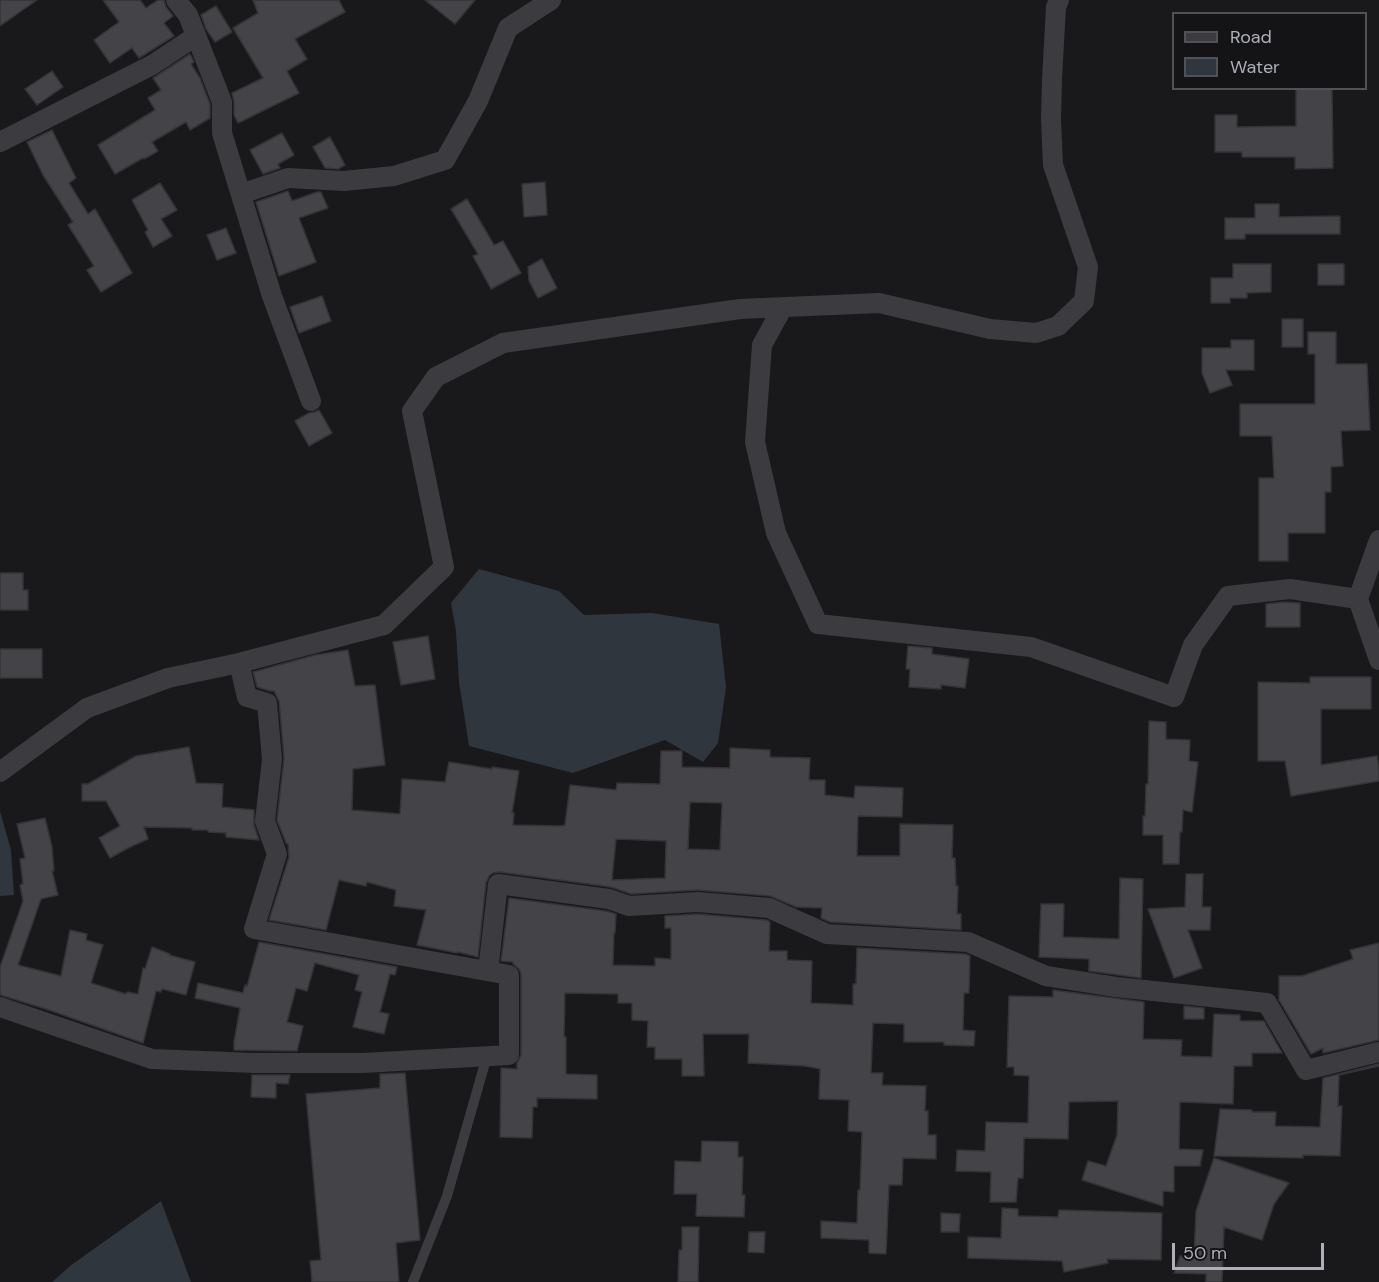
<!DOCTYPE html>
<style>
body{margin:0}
#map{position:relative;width:1379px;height:1282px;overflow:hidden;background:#19191b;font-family:"DM Sans",sans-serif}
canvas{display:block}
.legend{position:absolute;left:1172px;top:12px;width:195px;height:78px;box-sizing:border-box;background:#141416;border:2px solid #515257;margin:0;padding:8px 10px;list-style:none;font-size:18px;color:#adafb9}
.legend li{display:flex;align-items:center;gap:12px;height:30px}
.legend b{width:30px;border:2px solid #515257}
.scale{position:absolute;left:1172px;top:1243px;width:152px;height:27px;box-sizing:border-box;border:3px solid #adafb9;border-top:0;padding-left:8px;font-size:18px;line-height:21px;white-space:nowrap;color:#adafb9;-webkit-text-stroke:4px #141416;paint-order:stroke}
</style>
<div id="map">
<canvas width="1379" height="1282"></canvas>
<ul class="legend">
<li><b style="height:8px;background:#3b3b40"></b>Road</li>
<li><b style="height:16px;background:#30363e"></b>Water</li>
</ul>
<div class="scale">50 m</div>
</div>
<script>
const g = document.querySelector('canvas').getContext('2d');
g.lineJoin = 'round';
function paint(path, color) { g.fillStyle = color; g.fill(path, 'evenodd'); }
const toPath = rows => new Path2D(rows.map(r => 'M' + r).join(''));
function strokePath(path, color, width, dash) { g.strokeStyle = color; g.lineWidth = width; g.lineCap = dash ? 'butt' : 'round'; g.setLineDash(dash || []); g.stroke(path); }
const water = toPath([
 [479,569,559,591,584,615,652,613,719,624,726,687,718,743,703,762,665,740,573,773,469,746,459,682,456,631,451,603],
 [0,811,11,850,14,895,0,896],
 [161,1201,191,1282,52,1282,70,1266]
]);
const building = toPath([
 [0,0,37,0,0,26,0,0],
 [103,0,140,0,146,8,158,0,164,0,166,7,173,16,164,23,174,36,139,58,132,48,110,63,94,40,119,22,103,0],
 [253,0,339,0,345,12,295,39,307,59,287,71,299,93,238,123,234,115,234,102,232,93,263,78,233,28,258,13,253,0],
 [425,0,475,0,455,24,425,0],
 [216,6,232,32,215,42,206,29,201,15,216,6],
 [190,54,194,62,191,64,200,78,210,104,210,118,190,130,186,122,152,142,158,151,144,159,143,158,115,174,98,145,155,110,148,98,161,90,153,78,190,54],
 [52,71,63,87,37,105,25,89,52,71],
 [1296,88,1332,88,1333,168,1295,169,1295,157,1242,157,1242,152,1215,152,1215,115,1237,115,1237,127,1296,126,1296,88],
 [52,130,76,178,69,183,88,214,95,209,132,273,101,292,87,270,94,266,68,225,73,222,43,175,27,142,52,130],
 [282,133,294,155,278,164,280,168,263,174,250,150,282,133],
 [330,137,345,165,338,169,325,168,313,147,330,137],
 [545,182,547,215,524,217,522,184,545,182],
 [160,183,177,210,161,219,172,236,153,247,145,232,148,230,132,200,160,183],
 [288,191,292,201,317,192,321,192,328,208,299,218,316,262,279,276,256,202,288,191],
 [467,199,494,245,503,241,521,273,491,289,473,256,478,254,451,209,467,199],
 [1255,204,1279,204,1279,217,1340,216,1340,234,1245,234,1245,239,1225,239,1225,218,1255,218,1255,204],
 [226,228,236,253,217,260,207,235,226,228],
 [542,259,557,288,538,298,529,281,528,267,542,259],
 [1233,264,1271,264,1271,292,1247,293,1247,298,1230,298,1230,303,1211,303,1211,278,1233,278,1233,264],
 [1318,264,1344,264,1344,285,1318,285,1318,264],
 [322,296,331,321,299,333,290,307,322,296],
 [1282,319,1303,319,1303,347,1282,347,1282,319],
 [1308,332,1336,332,1336,364,1367,364,1370,430,1341,431,1343,466,1331,467,1331,492,1325,492,1325,533,1288,533,1288,561,1259,561,1259,478,1274,478,1272,436,1240,436,1240,404,1315,404,1315,354,1308,354,1308,332],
 [1231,340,1254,340,1254,370,1226,370,1232,385,1210,393,1202,373,1202,348,1231,348,1231,340],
 [319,410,332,433,309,446,295,421,309,413,315,412,319,410],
 [0,573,23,573,23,590,28,590,28,610,0,610,0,573],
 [1284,602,1300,603,1300,627,1266,627,1266,604,1284,602],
 [428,636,435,679,401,685,393,642,428,636],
 [908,646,932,648,932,654,969,659,965,688,941,685,941,689,909,687,910,669,906,669,908,646],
 [0,649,42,649,42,678,0,678,0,649],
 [348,650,355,686,375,685,385,765,353,769,352,810,400,814,402,779,445,782,449,762,492,769,492,767,519,771,512,813,514,813,513,825,560,826,565,825,570,785,616,790,617,783,660,784,661,751,682,751,682,767,730,768,730,748,770,750,770,757,810,758,809,780,825,780,825,795,854,798,855,786,903,788,902,817,858,816,857,856,900,856,900,824,953,825,952,858,955,858,956,886,958,886,957,914,961,914,961,930,830,922,821,918,822,908,796,907,770,896,697,890,631,894,611,887,499,872,493,873,489,876,486,883,478,957,458,952,457,953,417,945,426,910,394,906,396,890,367,882,366,886,339,880,326,930,269,920,289,857,288,844,286,843,277,820,284,758,279,701,274,691,270,691,257,687,253,672,315,655,348,650],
 [690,802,722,803,720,850,688,849,690,802],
 [616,839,666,841,665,878,612,880,616,839],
 [1310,677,1371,677,1371,709,1321,709,1321,765,1377,756,1379,769,1379,781,1291,796,1285,761,1258,761,1258,682,1310,683,1310,677],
 [1149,721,1166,722,1166,739,1190,740,1189,761,1198,762,1192,812,1183,810,1182,832,1180,832,1179,864,1163,864,1163,835,1143,835,1143,816,1145,816,1146,784,1148,784,1149,721],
 [189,747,196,783,223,784,222,807,254,810,254,825,259,840,226,837,226,833,208,832,208,830,192,830,192,828,144,827,148,839,128,848,110,858,99,838,120,826,106,801,82,801,82,784,88,784,136,756,189,747],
 [45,818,52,847,54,871,52,871,58,895,41,899,18,965,61,976,70,930,87,934,86,940,103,945,91,983,126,994,127,992,138,994,143,968,145,969,152,947,170,954,169,955,195,962,186,995,162,989,161,992,156,991,143,1043,46,1009,0,995,0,967,23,901,20,885,23,884,20,859,25,858,17,824,45,818],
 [1186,874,1203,874,1202,907,1211,907,1210,930,1188,930,1202,968,1174,978,1148,909,1185,907,1186,874],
 [1120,878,1143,879,1141,978,1089,971,1089,959,1039,957,1041,904,1064,904,1063,937,1119,939,1120,878],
 [509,898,606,911,616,914,615,933,614,933,613,965,655,966,655,958,671,959,671,928,665,928,665,916,698,914,766,920,770,922,769,951,787,951,787,960,812,961,811,1003,853,1005,853,984,856,984,857,948,965,954,970,956,969,993,964,993,963,1030,975,1031,974,1046,944,1045,944,1042,904,1042,904,1024,873,1023,871,1073,883,1073,882,1085,926,1086,925,1111,928,1111,928,1135,936,1135,936,1159,903,1158,902,1185,889,1185,886,1254,869,1253,869,1240,821,1238,821,1221,857,1223,858,1190,860,1190,862,1132,848,1131,849,1100,819,1099,820,1069,805,1066,748,1063,749,1034,703,1034,704,1076,682,1076,682,1059,655,1059,655,1047,647,1047,648,1021,632,1020,632,1003,618,1003,618,994,565,993,564,1037,566,1037,566,1074,597,1075,597,1099,537,1098,537,1107,533,1107,532,1138,500,1137,501,1068,517,1069,517,1063,521,1055,521,974,519,969,513,964,513,962,501,961,509,898],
 [259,942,397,967,395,975,390,974,380,1012,389,1014,384,1034,353,1027,362,992,355,990,359,975,315,963,307,991,296,988,287,1022,303,1026,297,1051,234,1050,234,1042,240,1008,195,998,198,983,243,993,245,985,247,986,259,942],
 [1379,943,1379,1040,1323,1053,1323,1048,1311,1054,1279,1000,1279,976,1302,976,1353,959,1350,950,1379,943],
 [1053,990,1144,1002,1143,1039,1182,1040,1181,1056,1212,1057,1214,1014,1240,1015,1240,1021,1264,1021,1282,1053,1252,1053,1252,1066,1234,1066,1233,1104,1180,1102,1179,1149,1203,1150,1200,1166,1174,1166,1174,1192,1163,1191,1163,1206,1082,1180,1088,1161,1106,1166,1117,1135,1118,1101,1069,1102,1068,1139,1024,1138,1023,1178,1018,1178,1016,1202,990,1202,991,1172,956,1171,957,1150,985,1151,986,1122,1028,1123,1029,1076,1014,1075,1014,1067,1007,1067,1009,996,1053,997,1053,990],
 [1184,1006,1204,1008,1204,1019,1184,1019,1184,1006],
 [1379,1064,1379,1066,1339,1075,1338,1106,1342,1106,1340,1156,1303,1155,1303,1158,1214,1156,1220,1109,1252,1110,1252,1112,1276,1112,1275,1126,1320,1127,1323,1078,1379,1064],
 [405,1073,420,1240,396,1243,399,1282,312,1282,310,1261,321,1260,306,1094,380,1088,380,1074,405,1073],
 [252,1075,290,1075,288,1084,276,1083,276,1098,251,1097,252,1075],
 [702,1141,738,1142,738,1157,743,1157,742,1195,745,1195,744,1217,696,1216,697,1194,674,1194,675,1161,701,1162,702,1141],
 [1214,1158,1289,1183,1274,1204,1262,1240,1224,1227,1222,1282,1206,1282,1206,1274,1174,1273,1180,1256,1194,1256,1196,1211,1214,1158],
 [1002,1208,1018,1209,1018,1216,1058,1217,1059,1210,1162,1213,1161,1260,1107,1259,1108,1263,1064,1272,1062,1261,968,1258,968,1237,1001,1238,1002,1208],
 [941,1213,960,1214,959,1232,941,1232,941,1213],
 [682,1227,699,1227,698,1282,678,1282,679,1250,682,1250,682,1227],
 [749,1232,765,1232,764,1253,748,1252,749,1232]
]);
const service = toPath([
 [413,1282,447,1196,487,1056]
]);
const minor = toPath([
 [176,0,188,15,222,102,222,133,272,296,311,401],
 [0,142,152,65,196,36],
 [241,194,288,178,344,181,394,176,445,160,478,101,508,28,551,0],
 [783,307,762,345,755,442,776,533,818,624,1031,647,1174,697,1193,645,1228,596,1290,589,1358,599,1379,540],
 [1358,599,1379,660],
 [0,772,87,708,168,678,239,663,384,625,444,567,412,411,436,377,503,343,740,309,879,303,990,329,1036,333,1058,326,1084,301,1088,267,1053,165,1051,119,1052,79,1056,7,1059,0],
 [488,971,498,884,609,899,629,906,698,902,769,908,827,934,968,942,1046,976,1116,987,1267,1003,1306,1070,1379,1052],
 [0,1007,152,1059,255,1063,363,1063,509,1055,509,975,254,929,277,854,265,821,272,759,267,703,247,697,239,663]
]);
paint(water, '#30363e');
paint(building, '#444448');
strokePath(building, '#343337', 1.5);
strokePath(service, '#3b3b40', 10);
strokePath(minor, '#3b3b40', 20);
</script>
